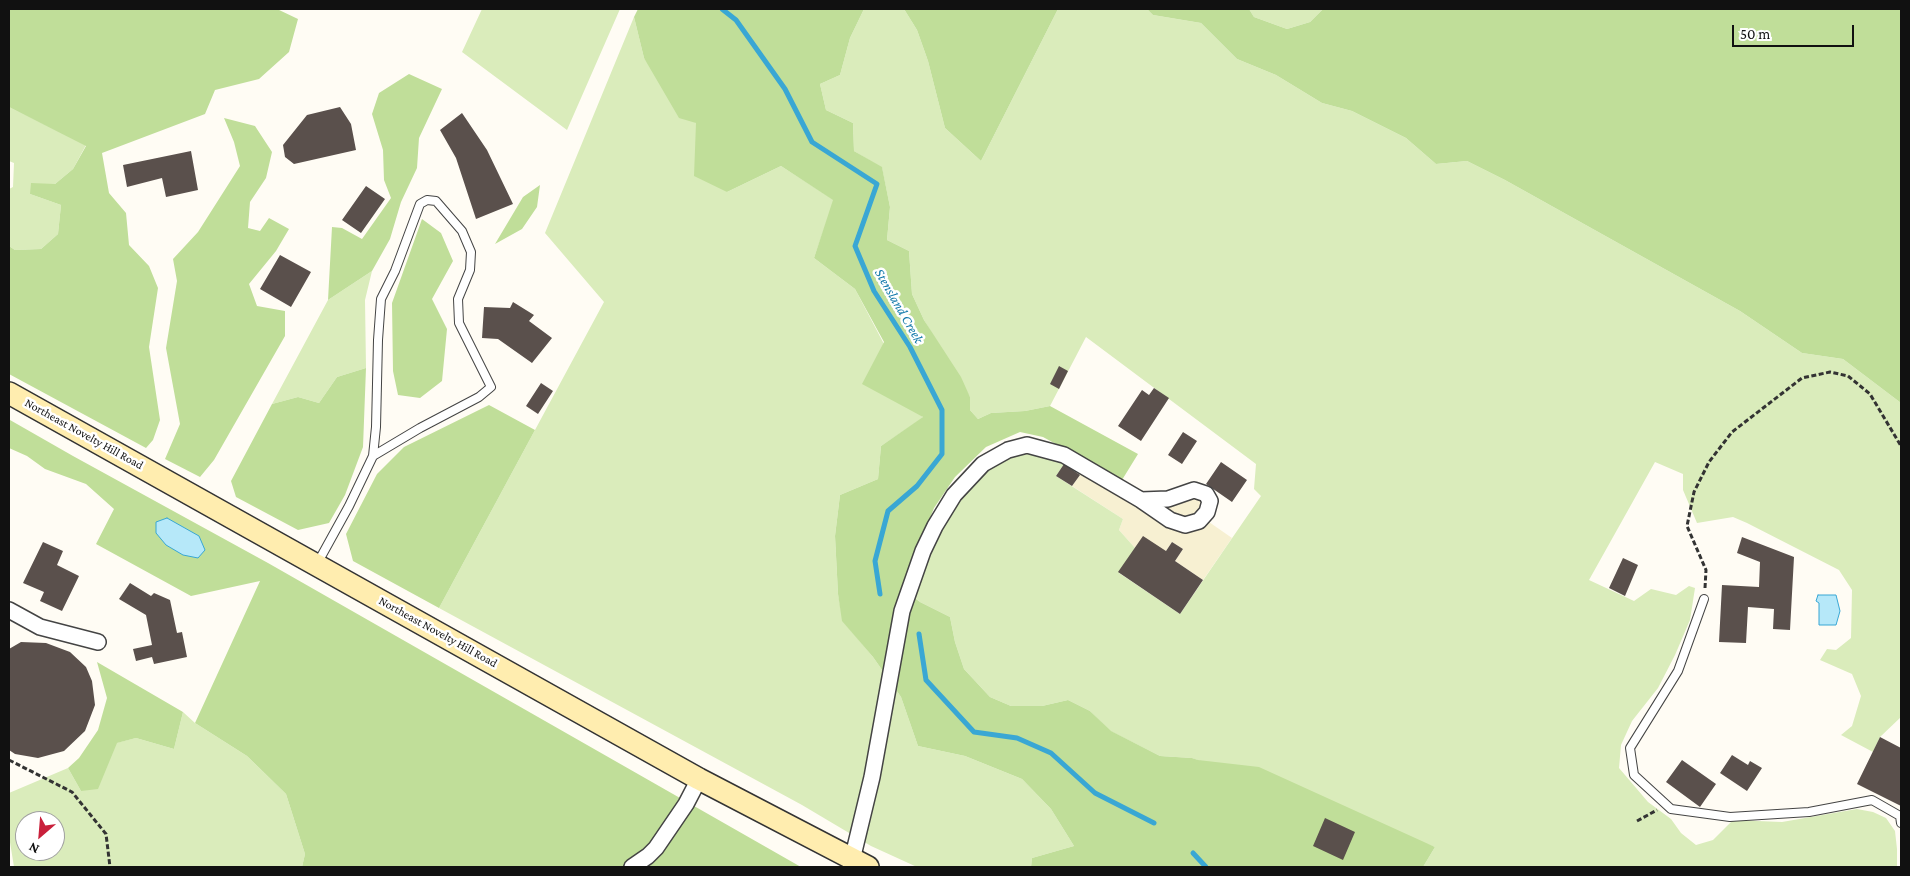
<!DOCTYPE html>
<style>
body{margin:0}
#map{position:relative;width:1910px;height:876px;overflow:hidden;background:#fffcf4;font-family:"Crimson Pro",serif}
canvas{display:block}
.frame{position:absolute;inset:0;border:10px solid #111;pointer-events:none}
.north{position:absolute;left:15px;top:811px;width:50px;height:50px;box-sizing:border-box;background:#fff;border:1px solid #a0a0a0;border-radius:50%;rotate:207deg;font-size:14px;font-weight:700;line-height:20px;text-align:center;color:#111}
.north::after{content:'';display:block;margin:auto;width:18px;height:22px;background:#c9203b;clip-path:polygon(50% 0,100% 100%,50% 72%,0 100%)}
.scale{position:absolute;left:1732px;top:25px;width:122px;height:22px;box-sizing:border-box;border:2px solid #111;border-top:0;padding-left:6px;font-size:15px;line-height:18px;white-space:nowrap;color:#111;-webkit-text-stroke:4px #fff;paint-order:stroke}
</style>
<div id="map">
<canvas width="1910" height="876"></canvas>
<div class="frame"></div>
<div class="north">N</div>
<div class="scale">50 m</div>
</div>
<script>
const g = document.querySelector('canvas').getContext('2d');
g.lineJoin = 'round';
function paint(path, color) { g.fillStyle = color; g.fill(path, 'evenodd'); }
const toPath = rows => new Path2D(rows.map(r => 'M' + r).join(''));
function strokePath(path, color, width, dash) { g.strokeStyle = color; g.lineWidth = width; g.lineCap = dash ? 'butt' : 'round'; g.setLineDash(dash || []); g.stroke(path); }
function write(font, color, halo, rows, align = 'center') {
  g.font = font + ' "Crimson Pro",serif'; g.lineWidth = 5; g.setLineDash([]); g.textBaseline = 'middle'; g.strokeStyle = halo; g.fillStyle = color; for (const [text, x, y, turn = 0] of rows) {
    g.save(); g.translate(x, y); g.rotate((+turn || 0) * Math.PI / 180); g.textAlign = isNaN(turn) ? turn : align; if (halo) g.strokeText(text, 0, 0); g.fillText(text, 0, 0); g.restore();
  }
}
const farmland = toPath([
 [1071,452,1146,493,1200,487,1212,512,1209,522,1232,538,1203,580,1175,561,1183,549,1172,542,1166,551,1135,548,1119,530,1123,519,1072,486,1080,475,1064,464]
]);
const green = toPath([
 [482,9,620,9,567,130,462,52],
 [864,9,904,9,917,30,928,61,945,128,981,161,1058,9,1147,9,1153,15,1201,23,1237,59,1276,75,1322,103,1352,111,1406,138,1436,164,1467,161,1505,180,1740,311,1802,353,1843,359,1901,403,1901,717,1880,737,1873,752,1841,735,1852,726,1861,696,1852,674,1820,660,1827,649,1836,650,1851,638,1852,590,1839,570,1747,523,1733,517,1697,523,1683,490,1683,474,1655,462,1589,580,1634,601,1651,589,1676,595,1689,586,1695,588,1690,620,1675,655,1658,688,1632,721,1621,745,1619,768,1648,802,1671,819,1681,833,1696,845,1713,840,1733,820,1782,822,1857,809,1873,812,1886,818,1895,831,1897,849,1897,867,1423,867,1435,847,1192,758,1160,756,1110,731,1090,711,1068,700,1042,706,1011,706,990,697,964,669,955,642,950,617,920,602,913,596,940,527,969,487,1000,459,1027,454,1055,458,1064,464,1056,476,1123,519,1119,530,1135,548,1119,573,1180,614,1261,496,1254,489,1256,464,1086,337,1050,406,1025,411,991,413,978,419,970,410,970,397,924,320,912,294,909,251,887,240,890,207,882,168,854,151,853,123,826,110,820,84,840,75,850,38],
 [1249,9,1323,9,1310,22,1287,29,1254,17],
 [634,17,644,58,696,123,727,192,781,166,834,200,814,258,855,289,923,418,881,446,878,479,840,495,835,536,838,594,843,621,873,657,901,697,918,746,965,756,1022,779,1051,809,1074,846,1032,858,1031,867,917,867,871,846,802,805,439,608,604,302,545,233],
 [9,107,86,145,73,169,55,184,30,194,61,205,58,234,41,249,15,250,9,246,9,189,13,187,14,163,9,161],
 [372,271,365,300,366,368,337,377,319,403,298,397,272,404,328,300],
 [183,712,195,723,247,756,286,794,305,854,302,867,14,867,9,836,9,793,68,768,81,791,116,743,136,738,174,749],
 [25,821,55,821,55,851,25,851]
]);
const forest = toPath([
 [9,9,277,9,298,19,289,52,259,79,215,90,205,114,102,153,109,193,126,213,129,245,149,266,158,288,149,347,160,420,153,440,146,448,9,374,9,246,15,250,41,249,58,234,61,205,30,194,31,183,55,184,73,169,86,146,9,107],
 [638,9,864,9,850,38,840,75,820,84,826,110,853,123,854,151,882,167,890,207,887,240,909,251,912,294,924,320,961,377,970,397,970,410,978,419,991,413,1025,411,1050,406,1138,454,1122,480,1043,437,1020,432,986,447,955,477,934,508,902,588,920,602,950,617,955,642,964,669,990,697,1011,706,1042,706,1068,700,1090,711,1111,731,1160,756,1192,758,1198,760,1259,767,1435,847,1423,867,1031,867,1032,858,1074,846,1051,809,1022,779,965,756,918,746,901,697,873,657,842,621,838,594,835,536,840,495,878,479,881,446,923,417,862,384,884,342,855,289,814,258,833,200,781,166,727,192,694,176,696,123,679,118,644,58,634,17],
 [904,9,1058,9,981,161,945,128,928,61,917,30],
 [1147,9,1249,9,1254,17,1287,29,1310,22,1323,9,1901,9,1901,403,1843,359,1802,353,1740,311,1505,180,1467,161,1436,164,1406,138,1352,111,1322,103,1276,75,1237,59,1201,23,1153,15],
 [409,74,442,89,419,138,417,168,401,202,390,239,372,271,328,300,332,227,342,228,362,239,391,198,384,180,383,150,372,114,379,93],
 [224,118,255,126,272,152,266,178,250,202,248,228,260,231,269,218,289,229,276,251,249,284,257,306,285,311,285,336,214,460,200,477,165,459,180,424,166,348,177,281,173,259,198,232,240,166,234,142],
 [540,185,537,207,522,229,495,244,523,197],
 [422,219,441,233,453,261,432,299,447,329,442,381,420,398,398,395,393,371,392,303],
 [366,368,363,447,345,495,329,523,298,530,236,497,231,481,272,404,298,397,319,403,337,377],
 [489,405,535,430,439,608,353,561,346,534,377,474,404,447],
 [10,420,73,456,268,563,801,867,302,867,305,854,286,794,247,756,195,723,260,581,191,596,96,544,114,509,86,484,45,469,27,456,9,448,9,421],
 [97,662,183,712,174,749,136,738,117,743,98,789,81,791,68,768,79,758,98,730,107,698]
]);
const water = toPath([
 [167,518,199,536,205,550,198,558,183,555,166,545,156,533,156,522,167,518],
 [1818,595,1836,595,1840,611,1836,625,1819,625,1819,603,1816,601,1818,595]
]);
const stream = toPath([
 [722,9,736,20,785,89,812,142,877,184,855,246,874,291,910,347,942,410,942,454,917,486,888,511,875,561,880,594],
 [919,634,926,680,974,732,1017,738,1051,753,1095,793,1154,823],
 [1193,853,1206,867]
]);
const building = toPath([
 [340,107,351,124,356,150,294,164,285,157,283,145,307,115],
 [462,113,487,150,513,204,476,219,456,158,440,130],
 [191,151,198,190,166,197,162,178,127,187,123,165],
 [366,186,385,199,361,233,342,220],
 [280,255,311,272,291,307,260,289],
 [513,302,534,315,529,321,552,338,532,363,498,339,482,338,484,307,510,308],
 [1059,366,1068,371,1059,389,1050,384],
 [541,383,553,391,538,414,526,406],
 [1154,388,1169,398,1141,441,1118,426,1142,390,1149,395],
 [1183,432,1197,441,1182,464,1168,455],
 [1221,462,1247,480,1232,502,1206,484],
 [1064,464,1080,475,1072,486,1056,476],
 [1143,536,1166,551,1172,542,1183,549,1175,561,1203,580,1180,614,1118,572],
 [1742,537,1794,557,1790,630,1773,629,1774,609,1748,607,1746,643,1719,642,1722,585,1759,587,1760,562,1737,553],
 [43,542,63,551,57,565,79,576,62,611,40,601,44,592,23,583],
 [1623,558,1638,565,1625,596,1609,588],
 [130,583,151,596,154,593,170,600,177,633,182,632,187,657,154,664,152,657,136,661,133,649,152,645,146,615,119,599],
 [21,642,46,643,70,652,86,667,92,681,95,705,85,731,64,751,38,758,15,754,9,750,9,649],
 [1880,737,1901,748,1901,806,1857,784],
 [1732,755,1748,765,1750,761,1762,768,1747,791,1720,773],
 [1682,760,1716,784,1700,807,1666,782],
 [1325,818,1355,832,1343,860,1313,846]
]);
const path = toPath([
 [1705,588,1706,570,1687,526,1694,492,1709,462,1732,432,1802,378,1830,372,1848,376,1870,394,1901,446],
 [9,760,72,792,106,834,110,867],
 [1637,821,1657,810]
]);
const lane = toPath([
 [317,564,349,506,373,456,376,427,378,340,381,299,395,271,420,204,427,200,436,201,462,231,471,252,470,270,458,299,459,323,491,387,479,397,420,428,373,456],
 [1704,599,1678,671,1630,748,1634,775,1671,809,1730,817,1809,812,1872,800,1900,816,1901,823]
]);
const street = toPath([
 [9,610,40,627,98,642],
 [852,860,872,777,902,611,923,551,935,526,954,495,983,464,1008,450,1027,445,1064,455,1141,500,1170,520,1185,525,1199,521,1207,512,1210,501,1206,494,1194,490,1168,499,1141,500],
 [632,867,648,856,656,848,686,804,699,779]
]);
const secondary = toPath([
 [9,393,699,779,868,867]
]);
const streetNames = [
 ["Northeast Novelty Hill Road",84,434,29],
 ["Northeast Novelty Hill Road",438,632,29]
];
const waterNames = [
 ["Stensland Creek",899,306,60]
];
paint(farmland, '#f7f0d2');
paint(green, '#daecbb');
paint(forest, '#c0de99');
paint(water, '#b6e8f9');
strokePath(water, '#39a7d4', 1);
strokePath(stream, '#39a7d4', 5);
paint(building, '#5a504c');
strokePath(lane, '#444', 10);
strokePath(street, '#444', 18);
strokePath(secondary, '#333', 24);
strokePath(path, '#333', 3, [5, 2.5]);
strokePath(lane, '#fff', 8);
strokePath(street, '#fff', 15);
strokePath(secondary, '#ffedaf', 21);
write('12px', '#111', '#fff', streetNames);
write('italic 14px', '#1279aa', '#fff', waterNames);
</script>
